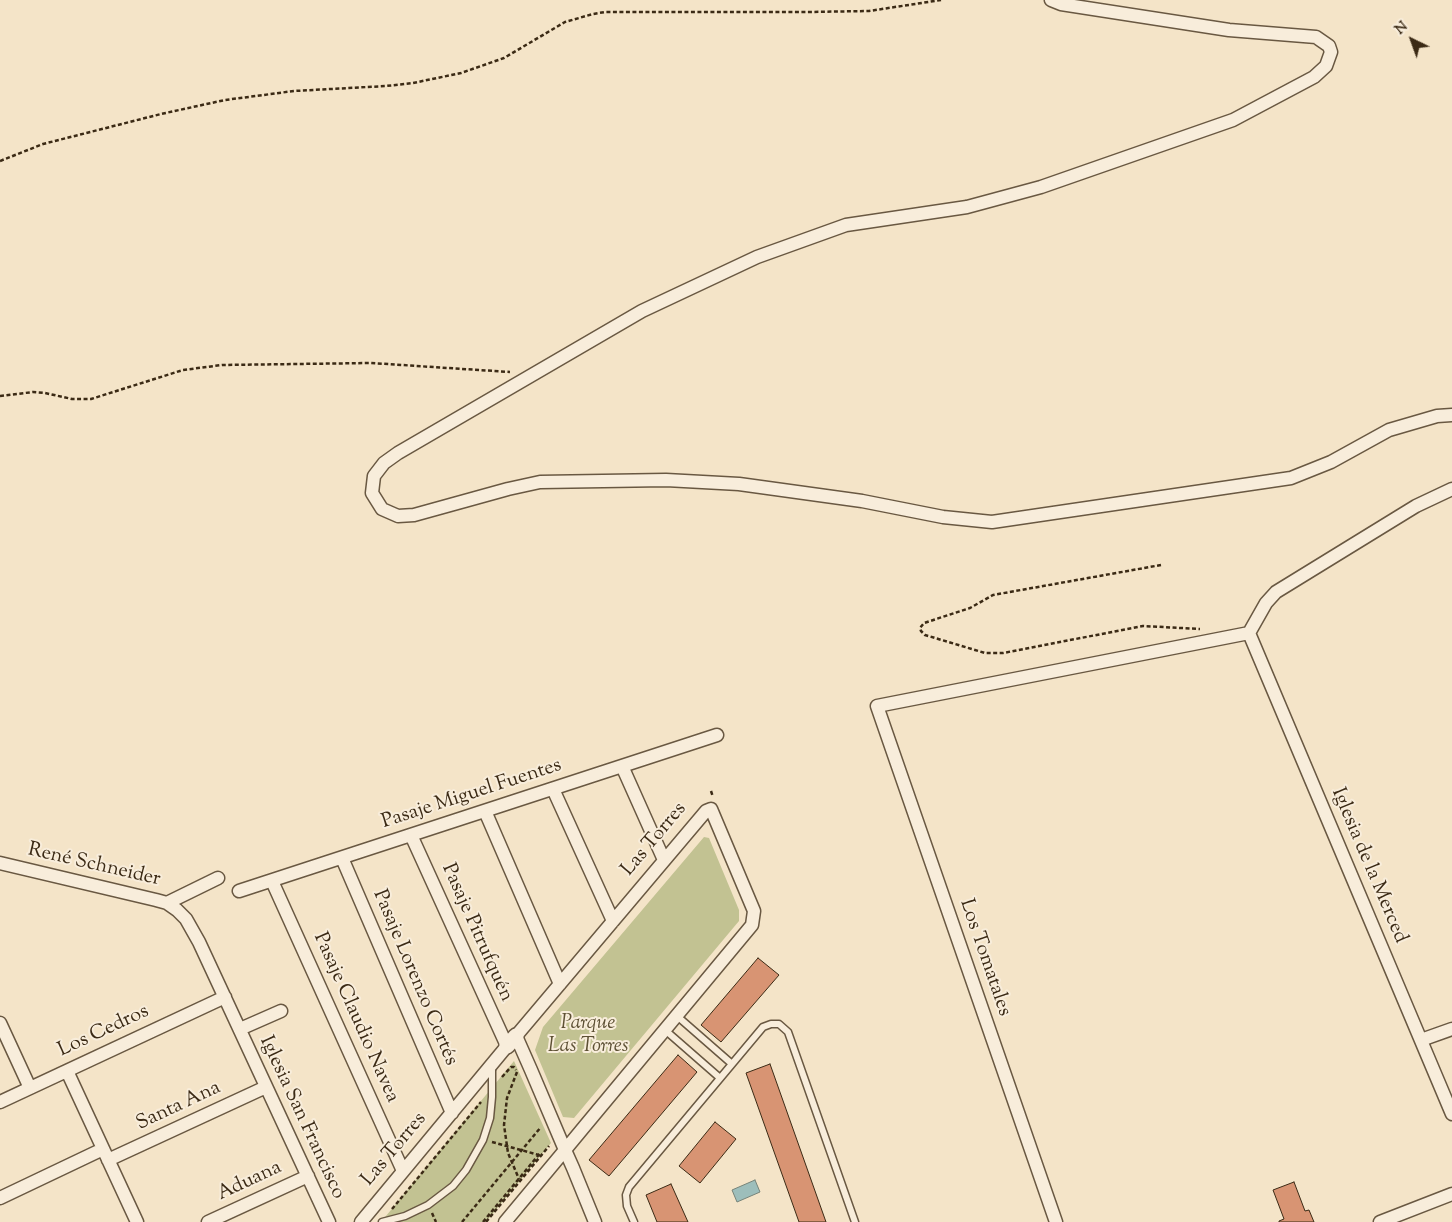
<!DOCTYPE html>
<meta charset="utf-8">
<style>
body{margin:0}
#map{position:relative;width:1452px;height:1222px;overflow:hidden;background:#f4e4c8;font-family:"Sorts Mill Goudy",serif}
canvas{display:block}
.north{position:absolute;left:1387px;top:15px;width:50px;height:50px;-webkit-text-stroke:4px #f8eddb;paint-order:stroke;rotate:318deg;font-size:14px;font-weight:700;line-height:20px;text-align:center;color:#3b2a15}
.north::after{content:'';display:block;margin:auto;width:18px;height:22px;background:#3b2a15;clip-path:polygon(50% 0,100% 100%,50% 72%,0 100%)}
</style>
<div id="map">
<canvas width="1452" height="1222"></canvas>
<div class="north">N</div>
</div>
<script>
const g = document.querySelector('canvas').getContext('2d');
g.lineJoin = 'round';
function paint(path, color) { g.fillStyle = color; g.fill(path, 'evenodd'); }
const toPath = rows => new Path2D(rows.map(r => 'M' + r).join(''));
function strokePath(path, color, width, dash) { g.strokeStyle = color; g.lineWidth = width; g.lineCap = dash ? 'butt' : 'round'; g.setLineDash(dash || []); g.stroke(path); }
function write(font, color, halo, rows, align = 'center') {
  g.font = font + ' "Sorts Mill Goudy",serif'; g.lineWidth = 4; g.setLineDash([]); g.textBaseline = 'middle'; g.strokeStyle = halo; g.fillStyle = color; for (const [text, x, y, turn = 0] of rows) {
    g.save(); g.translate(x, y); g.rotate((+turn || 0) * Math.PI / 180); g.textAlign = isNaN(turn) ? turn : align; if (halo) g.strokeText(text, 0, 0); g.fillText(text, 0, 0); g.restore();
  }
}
const green = toPath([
 [704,837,709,838,739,910,739,921,574,1118,563,1117,535,1050,543,1027],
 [514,1061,551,1143,486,1222,381,1222]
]);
const water = toPath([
 [755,1180,760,1192,737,1202,732,1190,755,1180]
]);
const building = toPath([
 [758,958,779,975,721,1042,701,1025,758,958],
 [678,1055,697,1072,609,1176,589,1160,678,1055],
 [770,1064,826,1222,799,1222,746,1073,770,1064],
 [715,1122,736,1139,700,1183,679,1166,715,1122],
 [1294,1182,1305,1211,1309,1210,1314,1222,1279,1222,1279,1221,1284,1219,1273,1190,1294,1182],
 [671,1184,688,1222,657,1222,646,1195,671,1184]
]);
const path = toPath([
 [0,161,43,144,161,114,225,100,294,91,386,86,413,83,461,73,504,58,565,22,593,14,605,12,807,12,869,11,941,0],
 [0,396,33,392,45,393,72,399,91,399,183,370,222,365,371,363,510,372],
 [1161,565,993,595,970,608,924,623,920,628,921,631,925,635,985,653,1003,653,1143,626,1200,629],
 [711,791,713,797],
 [517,1072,507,1098,504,1125,508,1153,519,1179],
 [502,1077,511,1067,514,1067,516,1070],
 [492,1142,539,1155],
 [392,1209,481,1102],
 [432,1213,436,1222],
 [462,1222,541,1127],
 [483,1222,541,1152],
 [486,1222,549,1146]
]);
const service = toPath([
 [677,1016,732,1064],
 [665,1030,720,1078],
 [382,1222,405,1216,428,1205,453,1186,466,1170,483,1140,490,1118,492,1097,492,1065],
 [634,1222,627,1206,626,1195,629,1187,763,1027,771,1024,779,1024,788,1032,855,1222]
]);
const minor = toPath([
 [1051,0,1061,4,1229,30,1316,37,1329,46,1331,52,1326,66,1314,77,1233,120,1041,187,967,207,846,225,757,257,642,311,398,453,384,463,374,476,372,493,382,509,398,516,414,515,508,489,540,482,666,480,739,484,862,501,943,517,992,522,1291,478,1331,462,1389,430,1437,416,1452,415],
 [1249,633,1452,1114],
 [1249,633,1266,603,1276,592,1416,506,1452,489],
 [622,766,664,860],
 [553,789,613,921],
 [485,811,560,984],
 [342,858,452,1113],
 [0,863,156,900,167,903,177,910,186,919,199,942,329,1222],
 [272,881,403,1171],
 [239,891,717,735],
 [167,903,218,878],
 [0,1023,30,1088],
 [240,1029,281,1011],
 [1421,1040,1452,1029],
 [67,1071,137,1222],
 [0,1102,225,997],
 [108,1160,266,1087],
 [0,1198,103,1149],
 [208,1222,308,1176],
 [361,1222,507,1046,411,835],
 [505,1222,565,1150,584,1127,752,925,754,911,711,809,706,811,516,1036,531,1070,565,1150,573,1168,595,1222],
 [1056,1222,877,706,1249,633],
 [1380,1222,1452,1194]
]);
const tertiary = toPath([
 [507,1046,516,1036]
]);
const streetNames = [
 ["Pasaje Miguel Fuentes",472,795,-18],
 ["Las Torres",655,840,-50],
 ["René Schneider",94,866,13],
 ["Iglesia de la Merced",1368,866,67],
 ["Pasaje Pitrufquén",476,933,66],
 ["Los Tomatales",984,958,71],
 ["Pasaje Lorenzo Cortés",414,978,67],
 ["Pasaje Claudio Navea",355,1018,66],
 ["Los Cedros",104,1032,-25],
 ["Santa Ana",179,1107,-25],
 ["Iglesia San Francisco",301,1118,65],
 ["Las Torres",395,1150,-50],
 ["Aduana",250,1182,-25]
];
const parkNames = [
 ["Parque",588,1025],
 ["Las Torres",588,1048]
];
paint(green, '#c2c292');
paint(water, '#9dbebb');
strokePath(water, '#768379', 1);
paint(building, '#d89473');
strokePath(building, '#3b2a15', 1);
strokePath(service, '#695842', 9);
strokePath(minor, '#695842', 15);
strokePath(tertiary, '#695842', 18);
strokePath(path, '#3b2a15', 2.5, [4, 2.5]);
strokePath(service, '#f8eddb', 6);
strokePath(minor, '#f8eddb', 12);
strokePath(tertiary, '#f8eddb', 15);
write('20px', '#3b2a15', '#f8eddb', streetNames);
write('italic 20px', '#5d5034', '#f8eddb', parkNames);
</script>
